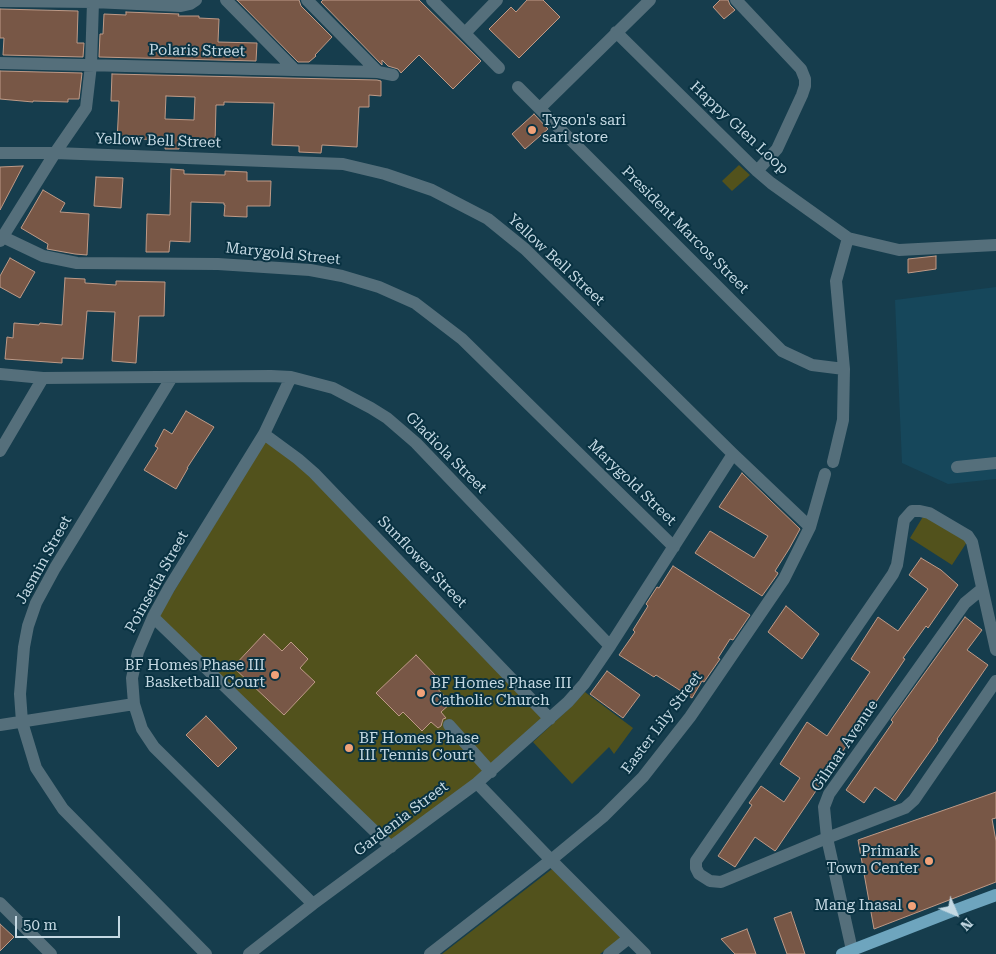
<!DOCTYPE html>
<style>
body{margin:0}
#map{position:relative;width:996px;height:954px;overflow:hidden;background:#163d4d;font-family:"Roboto Serif",serif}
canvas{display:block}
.north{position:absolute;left:931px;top:889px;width:50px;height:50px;-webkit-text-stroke:4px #093242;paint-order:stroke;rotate:135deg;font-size:14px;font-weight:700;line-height:20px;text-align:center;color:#c5d9e3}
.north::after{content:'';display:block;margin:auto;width:18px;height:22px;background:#c5d9e3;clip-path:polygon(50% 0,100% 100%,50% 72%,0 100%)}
.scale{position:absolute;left:15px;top:916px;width:105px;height:22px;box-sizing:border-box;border:2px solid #c5d9e3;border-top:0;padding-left:6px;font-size:15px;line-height:18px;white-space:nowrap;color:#c5d9e3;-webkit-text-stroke:4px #093242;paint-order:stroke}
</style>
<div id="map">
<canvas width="996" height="954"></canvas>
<div class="north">N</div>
<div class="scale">50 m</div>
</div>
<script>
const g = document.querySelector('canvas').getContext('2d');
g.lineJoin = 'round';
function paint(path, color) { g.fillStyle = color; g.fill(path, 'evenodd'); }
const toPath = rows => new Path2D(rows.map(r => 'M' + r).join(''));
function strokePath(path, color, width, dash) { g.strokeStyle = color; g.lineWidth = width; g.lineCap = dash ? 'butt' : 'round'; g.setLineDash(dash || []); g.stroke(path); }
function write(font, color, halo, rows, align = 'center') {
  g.font = font + ' "Roboto Serif",serif'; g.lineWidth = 4; g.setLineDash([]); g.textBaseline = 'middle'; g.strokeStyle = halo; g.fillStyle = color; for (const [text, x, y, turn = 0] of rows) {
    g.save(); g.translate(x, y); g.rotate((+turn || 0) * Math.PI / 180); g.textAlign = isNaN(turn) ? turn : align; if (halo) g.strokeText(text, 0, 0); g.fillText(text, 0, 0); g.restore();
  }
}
const built = toPath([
 [996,287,996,479,948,484,902,463,895,300]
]);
const green = toPath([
 [739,165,750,175,732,191,722,181],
 [266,440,294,460,545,718,488,768,392,842,159,616],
 [924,515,967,542,952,565,910,538],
 [585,692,633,728,614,754,609,747,572,784,533,742,572,706],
 [552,869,621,938,600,954,442,954]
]);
const building = toPath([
 [237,0,299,0,301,6,332,37,315,55,316,56,309,62,298,62,237,0],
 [323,0,419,0,481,61,453,89,419,55,401,73,398,69,388,66,382,60,382,65,321,2,323,0],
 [527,0,543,0,560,17,519,58,489,29,511,7,516,12,527,0],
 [720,0,728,0,730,5,735,10,724,19,713,7,720,0],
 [0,9,78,11,77,43,84,43,83,57,3,55,4,38,0,38,0,9],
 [126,12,179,14,178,16,199,16,199,18,219,19,218,42,257,43,256,61,99,57,100,34,103,34,104,14,126,15,126,12],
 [0,71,82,73,79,99,68,99,68,102,33,101,33,102,0,99,0,71],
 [112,74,377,80,381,81,381,96,369,95,369,107,359,107,357,147,322,145,321,153,299,152,299,146,272,145,274,103,224,102,224,105,216,105,215,144,179,142,179,149,165,149,166,140,140,139,140,143,117,142,119,101,111,101,112,74],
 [166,96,195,97,194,120,165,119,166,96],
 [534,114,548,129,525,149,512,134,534,114],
 [23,166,0,210,0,167,23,166],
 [171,169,184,170,184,174,225,175,225,171,247,172,247,181,271,181,270,206,247,206,247,217,224,216,225,205,224,205,224,203,191,202,190,242,170,241,169,252,146,252,147,214,170,215,171,169],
 [96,177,123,178,121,208,94,206,96,177],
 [43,190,65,203,60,212,89,214,87,255,75,254,47,249,48,244,21,228,43,190],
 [936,256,936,269,908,273,908,259,936,256],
 [10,258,35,272,20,298,0,287,0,276,10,258],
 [65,278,85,279,85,283,116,285,116,281,165,282,164,316,139,316,136,363,112,361,115,312,87,311,83,359,62,358,62,363,5,359,7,337,13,338,14,323,39,325,40,323,62,325,65,278],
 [186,411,214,427,187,468,188,468,176,489,144,470,158,448,155,446,164,429,172,434,186,411],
 [742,473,800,529,789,549,775,571,778,573,777,575,762,596,695,553,710,531,754,558,768,536,719,507,742,473],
 [921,558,941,570,958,585,928,628,926,626,903,658,905,659,776,850,775,851,755,837,735,867,718,856,752,805,749,803,761,786,784,802,800,778,780,764,807,722,827,736,870,672,851,659,878,617,898,631,928,589,909,575,921,558],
 [673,566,750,615,733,640,730,639,718,658,720,659,704,682,702,681,692,698,656,675,654,677,619,655,635,632,633,630,648,606,646,604,657,587,659,588,673,566],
 [786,606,819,634,802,659,768,632,786,606],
 [965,617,982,630,967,650,988,665,937,739,938,740,895,801,875,787,864,803,846,790,893,722,891,720,965,617],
 [264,634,282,651,291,642,308,659,300,668,315,682,284,715,233,667,264,634],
 [416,655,436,676,431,682,451,703,441,712,446,718,443,719,441,726,438,728,431,722,422,731,403,712,399,716,376,693,416,655],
 [607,671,640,695,623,718,590,694,607,671],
 [206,716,237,748,218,767,186,735,206,716],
 [996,792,996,818,992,819,996,841,996,882,874,929,858,840,996,792],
 [791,912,805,954,787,954,774,918,791,912],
 [0,924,14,937,0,951,0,924],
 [747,929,756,954,735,954,721,939,747,929]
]);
const minor = toPath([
 [226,0,295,70],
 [307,0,378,72],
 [432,0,499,68],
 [736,0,801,69,805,79,805,86,802,95,777,149,757,171],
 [0,1,93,2,181,6,190,4,196,0],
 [616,32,757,171,771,183,848,238,899,250,996,245],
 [465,33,497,0],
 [0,63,378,72,393,75],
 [518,87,782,351,812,365,844,369],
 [540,108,650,0],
 [0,153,55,153,343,164,385,174,432,190,488,219,525,249,733,454,810,527],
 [3,237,43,256,77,263,218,264,310,270,342,276,379,287,415,303,462,339,674,547],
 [0,241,55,153,86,108,91,65,93,2],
 [0,374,43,378,271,376,291,377,333,388,371,408,387,418,416,443,610,646],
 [172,377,55,568,36,603,28,626,24,647,20,694,22,722,36,768,63,809,206,954],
 [291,377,264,434,169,588,153,617,138,652,132,678,134,704,142,729,154,747,313,904],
 [264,434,298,459,314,473,550,719],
 [0,451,43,378],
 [833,462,843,420,844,369,836,281,848,238],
 [957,467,996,463],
 [153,617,391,847],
 [996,650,972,542,968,536,929,513,920,511,912,511,904,520,897,565,893,574,696,861,696,868,699,874,710,881,721,882,827,838,905,808,914,800,996,681],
 [0,725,134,704],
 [449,725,491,772],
 [477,783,551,860,645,954],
 [0,903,51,954],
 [852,950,827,838,824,807,829,794,965,603,982,589],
 [249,954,313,904,477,783,568,702,584,684,610,646,733,454],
 [430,954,551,860,603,817,643,777,690,717,784,579,810,527,825,474],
 [609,954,629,938]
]);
const major = toPath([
 [842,954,950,912,996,895]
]);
const markers = [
 [532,130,5,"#f0a279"],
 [275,675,5,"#f0a279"],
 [421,693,5,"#f0a279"],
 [349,748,5,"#f0a279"],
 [929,861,5,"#f0a279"],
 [912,906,5,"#f0a279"]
];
const streetNames = [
 ["Polaris Street",197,51,1],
 ["Happy Glen Loop",739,128,43],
 ["Yellow Bell Street",158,141,2],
 ["President Marcos Street",685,230,45],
 ["Marygold Street",283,254,6],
 ["Yellow Bell Street",556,260,43],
 ["Gladiola Street",446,453,45],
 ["Marygold Street",632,483,44],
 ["Jasmin Street",44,560,-61],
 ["Sunflower Street",422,562,46],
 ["Poinsetia Street",157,582,-61],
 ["Easter Lily Street",662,723,-53],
 ["Gilmar Avenue",845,746,-56],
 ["Gardenia Street",401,819,-37]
];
const poiNames = [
 ["Tyson's sari",542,121],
 ["sari store",542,138],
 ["BF Homes Phase III",265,666,"right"],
 ["Basketball Court",265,683,"right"],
 ["BF Homes Phase III",431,684],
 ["Catholic Church",431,701],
 ["BF Homes Phase",359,739],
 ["III Tennis Court",359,756],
 ["Primark",919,852,"right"],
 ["Town Center",919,869,"right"],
 ["Mang Inasal",902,906,"right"]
];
paint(built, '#16475b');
paint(green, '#52521c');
paint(building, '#785746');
strokePath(building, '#be9a87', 1);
strokePath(minor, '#556f7b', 12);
strokePath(major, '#6ea5be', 12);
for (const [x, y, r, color] of markers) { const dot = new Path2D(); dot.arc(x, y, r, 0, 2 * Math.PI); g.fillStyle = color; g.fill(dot); strokePath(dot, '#093242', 2); }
write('15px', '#c5d9e3', '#093242', streetNames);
write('15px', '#c5d9e3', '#093242', poiNames, 'left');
</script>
